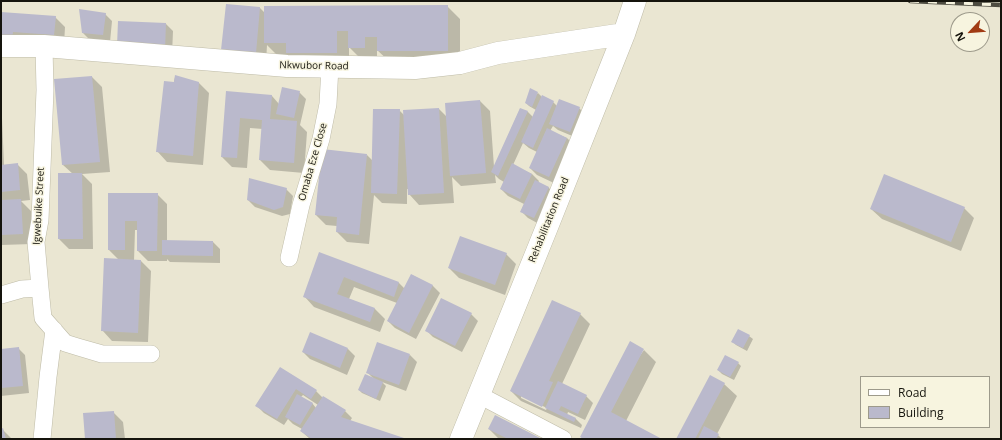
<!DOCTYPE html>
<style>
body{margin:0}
#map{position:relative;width:1002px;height:440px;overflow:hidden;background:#eae6d2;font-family:"Open Sans",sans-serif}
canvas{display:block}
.frame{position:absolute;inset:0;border:2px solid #15140d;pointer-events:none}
.legend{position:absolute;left:860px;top:376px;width:130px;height:52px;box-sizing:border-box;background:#f7f4df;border:1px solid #9d9a8b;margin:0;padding:5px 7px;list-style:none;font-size:12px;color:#15140d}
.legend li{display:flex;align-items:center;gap:8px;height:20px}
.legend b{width:20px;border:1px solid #9d9a8b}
.north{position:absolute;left:950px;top:12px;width:40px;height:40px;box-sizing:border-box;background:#f7f4df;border:1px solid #9d9a8b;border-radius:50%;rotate:244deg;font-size:11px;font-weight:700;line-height:16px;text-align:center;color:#15140d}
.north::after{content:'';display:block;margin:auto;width:14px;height:18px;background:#a13b13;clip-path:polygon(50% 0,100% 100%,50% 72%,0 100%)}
</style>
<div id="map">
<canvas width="1002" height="440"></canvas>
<div class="frame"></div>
<ul class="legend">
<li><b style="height:5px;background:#fff"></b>Road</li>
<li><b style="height:11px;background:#bab9cc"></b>Building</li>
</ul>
<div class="north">N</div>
</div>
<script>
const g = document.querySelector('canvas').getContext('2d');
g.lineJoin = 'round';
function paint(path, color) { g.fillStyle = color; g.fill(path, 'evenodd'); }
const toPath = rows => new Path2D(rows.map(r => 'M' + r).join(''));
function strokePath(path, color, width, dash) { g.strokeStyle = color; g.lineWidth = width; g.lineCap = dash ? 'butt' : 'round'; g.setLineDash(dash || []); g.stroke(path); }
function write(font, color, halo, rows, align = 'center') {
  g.font = font + ' "Open Sans",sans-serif'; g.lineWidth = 3; g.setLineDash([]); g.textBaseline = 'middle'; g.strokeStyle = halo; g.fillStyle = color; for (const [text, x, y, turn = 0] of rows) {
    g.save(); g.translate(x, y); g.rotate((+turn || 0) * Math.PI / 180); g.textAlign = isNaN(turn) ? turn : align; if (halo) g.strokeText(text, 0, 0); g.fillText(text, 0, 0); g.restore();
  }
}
const shadow = toPath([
 [227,5,260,8,265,13,447,6,460,19,460,63,391,63,377,50,377,60,362,60,349,47,349,65,278,56,267,45,266,63,232,60],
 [1,13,55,17,65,27,64,45,2,47],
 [105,14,112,21,110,42,90,40,83,33],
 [166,24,173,31,172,55,118,46],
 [92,77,102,87,110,172,82,174,92,184,93,249,69,249,59,239,73,174,63,165],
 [175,77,199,83,209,93,203,165,167,162,157,151],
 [227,92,272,96,279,104,299,92,306,99,300,125,307,132,304,173,270,170,260,160,263,129,250,128,247,168,232,167,222,157],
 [538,93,542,97,553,102,557,106,579,108,586,115,577,138,558,130,553,126,550,131,567,138,574,145,556,184,537,175,530,168,537,152,529,148,523,143,513,165,532,174,539,181,538,183,548,187,555,194,541,225,528,218,521,211,524,204,508,196,501,189,504,182,499,179,495,175,496,183,461,186,452,177,454,203,419,205,409,194,409,189,407,189,407,204,382,203,374,195,369,244,347,242,337,232,337,226,326,225,316,215,367,155,373,161,399,110,405,116,439,109,447,117,480,101,490,111,494,167,520,109,528,112,533,117,536,110,529,106,526,103],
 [1,94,4,165,17,164,27,174,30,200,21,201,31,211,32,244,1,245],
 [286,189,293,196,290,214,282,216,255,207,248,200],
 [109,194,157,194,167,204,167,241,213,242,220,249,220,263,170,262,167,259,167,261,148,261,138,251,138,230,135,230,134,261,141,261,151,271,148,342,112,341,102,330,119,260,109,250],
 [964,208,974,218,961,251,882,219,871,209],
 [320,254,399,283,405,289,412,275,433,286,440,293,416,339,395,328,388,321,397,303,354,287,349,299,375,309,385,319,380,332,314,307,304,296],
 [506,254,516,264,505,295,459,278,449,268],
 [471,314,478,321,462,352,433,337,426,330],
 [580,314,590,324,562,384,586,396,593,403,585,420,568,412,567,415,575,418,582,425,581,428,521,401,511,391],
 [521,396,547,408,546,410,521,398],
 [749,336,753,339,747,351,736,345,733,342],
 [18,348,25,355,29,393,1,396,1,350],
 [348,349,355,356,347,375,310,359,303,352],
 [644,350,656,362,626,421,659,439,583,439,581,437],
 [410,355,417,362,406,391,382,382,386,386,380,401,362,393,359,390,374,379,367,372],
 [738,363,741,366,734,380,722,374,718,370],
 [280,368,316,391,323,398,345,411,352,418,350,421,404,439,310,439,301,431,302,429,293,424,288,419,284,425,264,413,257,406],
 [303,395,318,405,316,408,312,403,301,397],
 [724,384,737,396,717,434,722,439,677,439],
 [113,412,123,422,125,439,86,439],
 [489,429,540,439,499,439],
 [1,430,3,430,12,439,1,439]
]);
const building = toPath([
 [226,4,260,7,256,53,221,50],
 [448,5,448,51,377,51,377,37,365,37,365,48,348,48,348,31,337,31,337,53,286,53,286,43,264,43,264,6],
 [79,9,106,13,103,35,82,33],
 [1,12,56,16,54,35,13,32,12,39,1,38],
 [118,21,166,23,165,48,117,46],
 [175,75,199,82,193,156,156,152,164,81,174,82],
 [92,76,100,162,62,165,54,79],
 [282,87,300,91,294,118,276,114],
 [530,88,538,92,532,107,525,103],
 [226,91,272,95,270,119,297,121,294,163,259,160,262,120,240,118,237,158,221,157],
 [542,95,554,101,533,148,521,142],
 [559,99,580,107,570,132,549,124],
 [480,100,486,173,450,176,445,103],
 [439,108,444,193,408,195,403,110],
 [520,108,528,111,498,176,491,172],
 [373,109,400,109,397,194,371,193],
 [547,128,567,138,549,177,529,168],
 [322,149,367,154,359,235,336,232,337,217,315,215],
 [18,163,20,190,1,192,1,165],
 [512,163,532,174,520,199,500,189],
 [58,173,82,173,83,239,58,239],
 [884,174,965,207,951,242,870,209],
 [249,178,287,188,283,207,274,210,247,200],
 [535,180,549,187,534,218,520,212],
 [108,193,158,193,157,251,137,251,137,221,125,221,125,250,108,250],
 [21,199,23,234,1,235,1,200],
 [460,236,507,253,495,285,448,268],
 [162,240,213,241,213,256,162,255],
 [319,252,399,282,394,297,344,277,337,294,375,308,370,322,303,297],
 [104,258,141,260,138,333,101,331],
 [411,274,433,285,409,333,387,321],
 [441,298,472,313,455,346,425,331],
 [552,300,581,313,549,381,553,382,542,407,510,391],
 [738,329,750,335,743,348,731,342],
 [310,332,348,348,340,368,302,352],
 [630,341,644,349,611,412,662,439,584,439,580,437],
 [377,342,410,354,399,385,366,373],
 [19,347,23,386,1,388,1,349],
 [725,355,739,362,730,377,717,370],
 [280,367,317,390,311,399,296,389,277,419,255,406],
 [365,374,383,382,376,399,358,390],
 [710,375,725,383,695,439,676,439],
 [558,381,587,395,578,414,561,406,559,410,576,418,574,422,545,408],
 [297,394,313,403,300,425,285,417],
 [323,396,346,410,341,417,407,439,312,439,300,431],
 [114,411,116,439,85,439,83,413],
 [495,415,542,439,508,439,488,429],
 [704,426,719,434,716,439,698,439],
 [3,428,6,439,1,439,1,429]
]);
const street = toPath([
 [44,46,45,90,40,220,36,242,40,288,43,318,65,343,78,347,102,354,151,354],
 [289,258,301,205,321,139,328,104,330,66],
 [1,295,22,289,40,288],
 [479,395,563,439],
 [42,439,48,377,54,330]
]);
const secondary = toPath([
 [1,46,44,46,287,66,415,68,460,63,498,53,624,34],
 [461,439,547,227,624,34,635,1]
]);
const rail = toPath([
 [910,1,1001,5]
]);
const streetNames = [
 ["Nkwubor Road",314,66,1],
 ["Omaba Eze Close",313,162,-74],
 ["Igwebuike Street",39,206,-87],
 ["Rehabilitation Road",549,220,-68]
];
paint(shadow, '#0003');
paint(building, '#bab9cc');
strokePath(street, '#bebba7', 18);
strokePath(secondary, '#bebba7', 23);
strokePath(street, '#fff', 17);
strokePath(secondary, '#fff', 22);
strokePath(rail, '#4d4b40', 4.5);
strokePath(rail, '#f7f4df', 3, [9]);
write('10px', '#15140d', '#f7f4df', streetNames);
</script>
